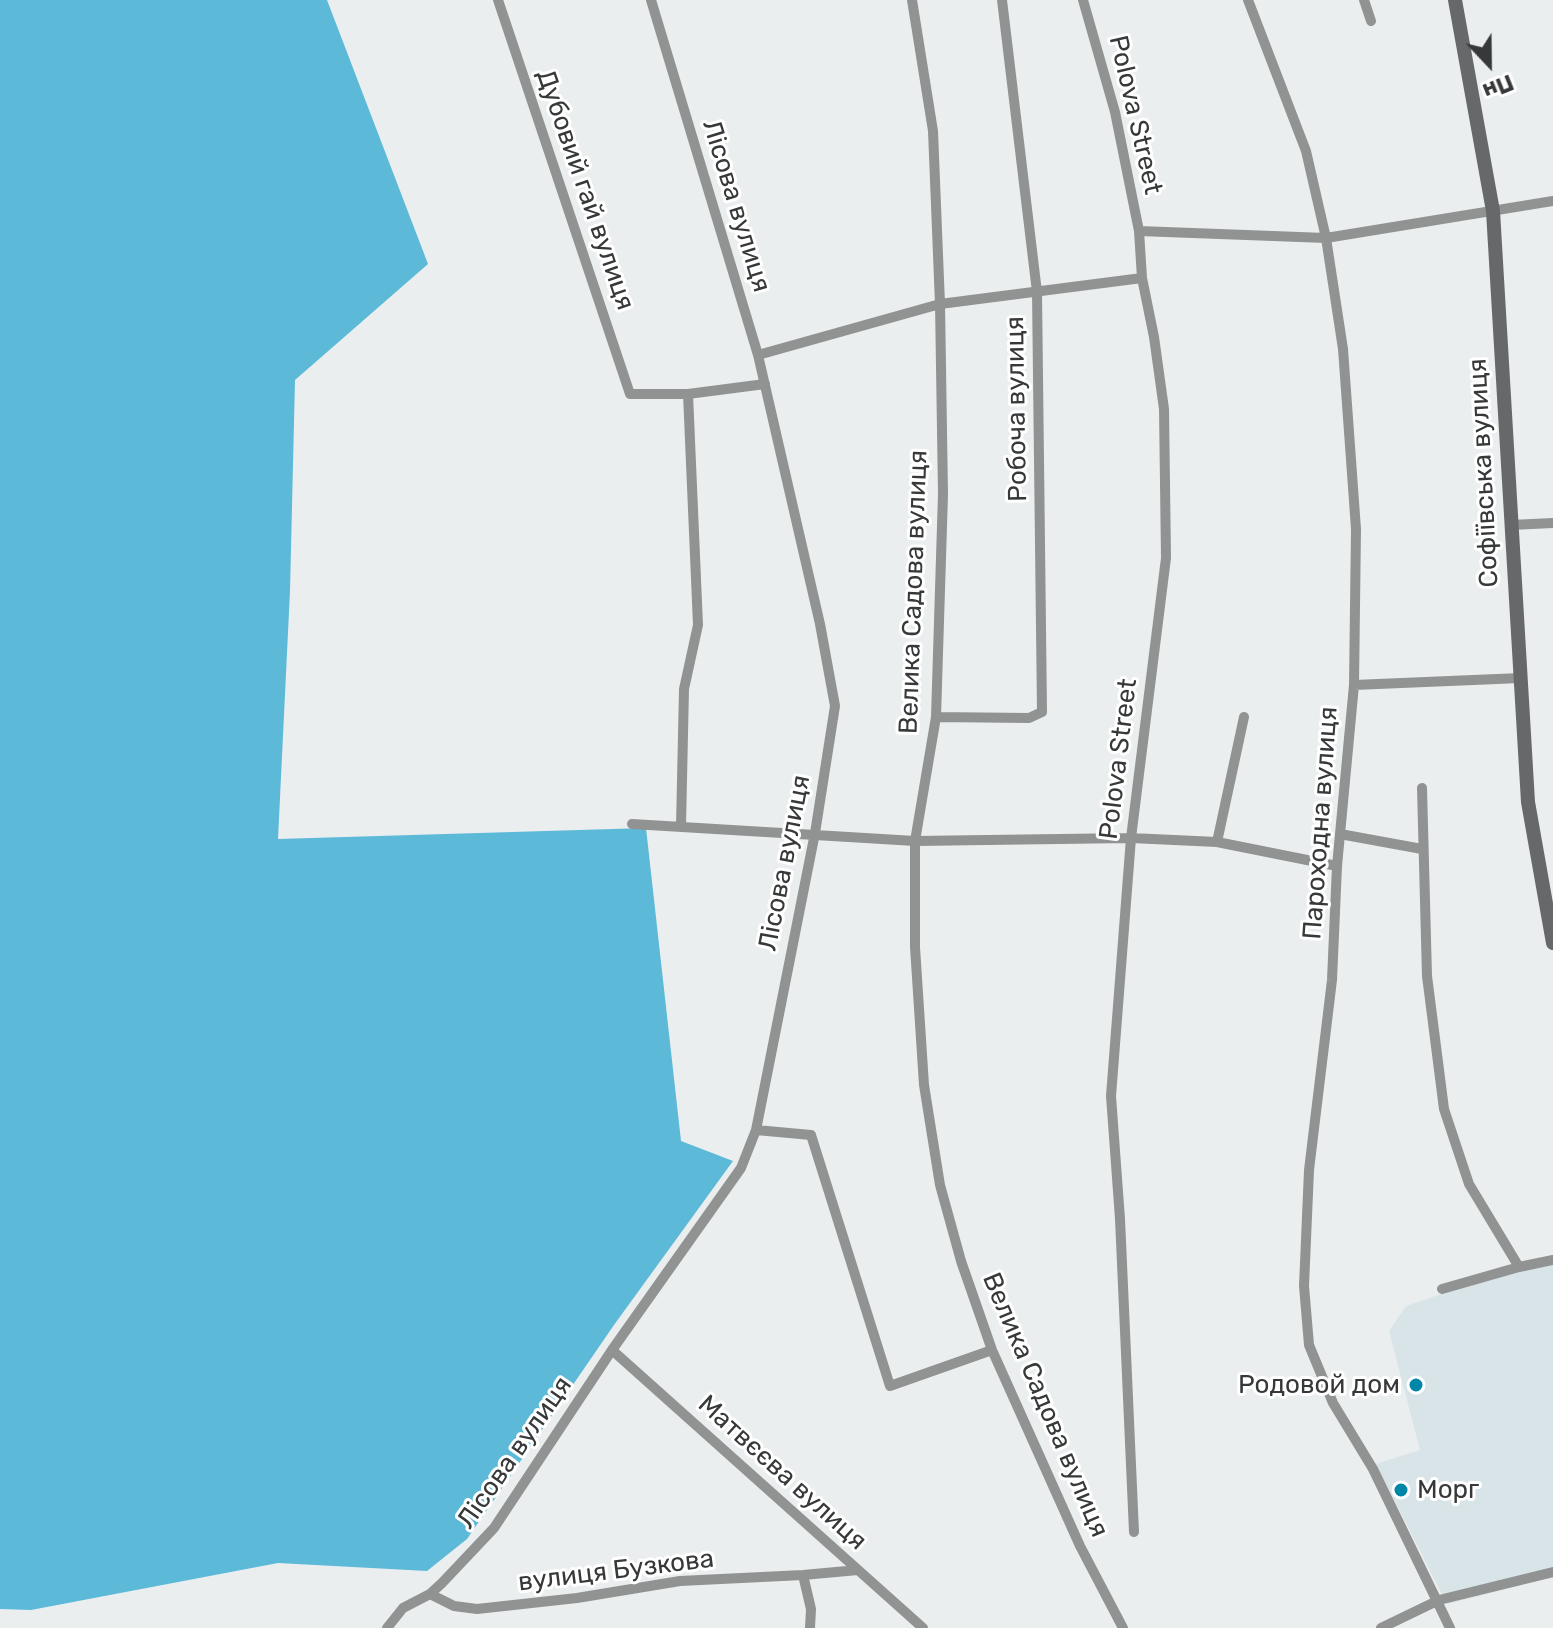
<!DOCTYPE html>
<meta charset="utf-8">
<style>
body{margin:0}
#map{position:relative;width:1553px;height:1628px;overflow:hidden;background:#ebeeef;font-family:Rubik,sans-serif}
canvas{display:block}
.north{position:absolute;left:1449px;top:24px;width:80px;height:80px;-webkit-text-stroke:6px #fff;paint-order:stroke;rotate:158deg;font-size:22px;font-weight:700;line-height:32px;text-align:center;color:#373839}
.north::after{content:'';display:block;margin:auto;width:28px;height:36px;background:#373839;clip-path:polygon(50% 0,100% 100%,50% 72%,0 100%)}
</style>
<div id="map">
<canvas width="1553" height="1628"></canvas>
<div class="north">Пн</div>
</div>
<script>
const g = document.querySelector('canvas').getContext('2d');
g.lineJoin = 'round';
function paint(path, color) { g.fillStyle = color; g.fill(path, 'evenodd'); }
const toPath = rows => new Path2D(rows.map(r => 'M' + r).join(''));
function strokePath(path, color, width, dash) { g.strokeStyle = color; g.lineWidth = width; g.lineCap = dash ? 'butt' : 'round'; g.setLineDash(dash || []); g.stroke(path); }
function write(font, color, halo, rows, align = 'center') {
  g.font = font + ' Rubik,sans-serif'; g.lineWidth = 6; g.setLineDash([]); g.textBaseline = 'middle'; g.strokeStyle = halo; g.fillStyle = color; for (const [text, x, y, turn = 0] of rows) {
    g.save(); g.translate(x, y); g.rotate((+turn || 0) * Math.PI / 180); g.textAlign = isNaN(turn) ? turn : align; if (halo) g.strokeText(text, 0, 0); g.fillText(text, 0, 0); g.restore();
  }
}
const built = toPath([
 [1553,1262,1553,1577,1447,1604,1376,1464,1420,1450,1389,1331,1406,1306,1456,1289]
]);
const forest = toPath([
 [0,0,327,0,428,264,295,380,290,591,278,839,646,828,681,1141,733,1161,614,1325,467,1539,427,1571,278,1563,31,1610,0,1609]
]);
const street = toPath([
 [498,0,630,394,688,394,765,384],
 [912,0,933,131,940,304,943,494,936,717,915,841,915,947,924,1085,940,1185,961,1261,992,1350,1080,1546,1123,1628],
 [1083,0,1115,112,1139,231,1142,278,1154,337,1164,409,1166,558,1131,838,1111,1096,1120,1219,1134,1532],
 [1248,0,1306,151,1326,238,1343,349,1356,529,1354,685,1337,866,1332,980,1309,1170,1304,1286,1309,1345,1333,1403,1373,1469,1450,1628],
 [1364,0,1371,21],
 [1139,231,1326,238,1553,201],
 [758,355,940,304,1142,278],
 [1511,525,1553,523],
 [1354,685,1521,678],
 [936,717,1029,718,1042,712,1037,292,1002,0],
 [1422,788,1427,976,1444,1109,1469,1184,1519,1267],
 [632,824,915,841,1131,838,1217,842,1337,866],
 [681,826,684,689,698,625,688,394],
 [1340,834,1422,849],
 [1217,842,1244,717],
 [756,1130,811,1135,890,1386,992,1350],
 [1442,1289,1519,1267,1553,1260],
 [612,1350,923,1628],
 [803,1575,811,1609,810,1628],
 [430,1594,454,1606,477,1609,577,1598,680,1581,803,1575,858,1570],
 [387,1628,403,1608,430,1594,442,1583,494,1528,612,1350,741,1168,756,1130,815,833,835,706,820,624,758,355,651,0],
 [1381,1628,1439,1600,1553,1572]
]);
const secondary = toPath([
 [1455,0,1493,211,1528,802,1553,943]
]);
const markers = [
 [1416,1385,8,"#0087a8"],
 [1401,1490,8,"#0087a8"]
];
const streetNames = [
 ["Polova Street",1135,115,77],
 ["Дубовий гай вулиця",585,190,71],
 ["Лісова вулиця",736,206,73],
 ["Робоча вулиця",1017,409,-91],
 ["Софіївська вулиця",1484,473,-93],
 ["Велика Садова вулиця",914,592,-88],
 ["Polova Street",1119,759,-83],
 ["Пароходна вулиця",1321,823,-86],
 ["Лісова вулиця",785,863,-79],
 ["Велика Садова вулиця",1045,1405,67],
 ["Лісова вулиця",515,1453,-55],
 ["Матвєєва вулиця",782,1473,42],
 ["вулиця Бузкова",616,1571,-7]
];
const poiNames = [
 ["Родовой дом",1400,1385],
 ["Морг",1417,1490,"left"]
];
paint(built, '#d8e4e8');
paint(forest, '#5db9d8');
strokePath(street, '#919393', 10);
strokePath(secondary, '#666869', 14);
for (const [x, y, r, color] of markers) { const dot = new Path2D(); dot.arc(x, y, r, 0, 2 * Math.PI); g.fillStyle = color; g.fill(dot); strokePath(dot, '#fff', 3); }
write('26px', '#373839', '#fff', streetNames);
write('26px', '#373839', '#fff', poiNames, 'right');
</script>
